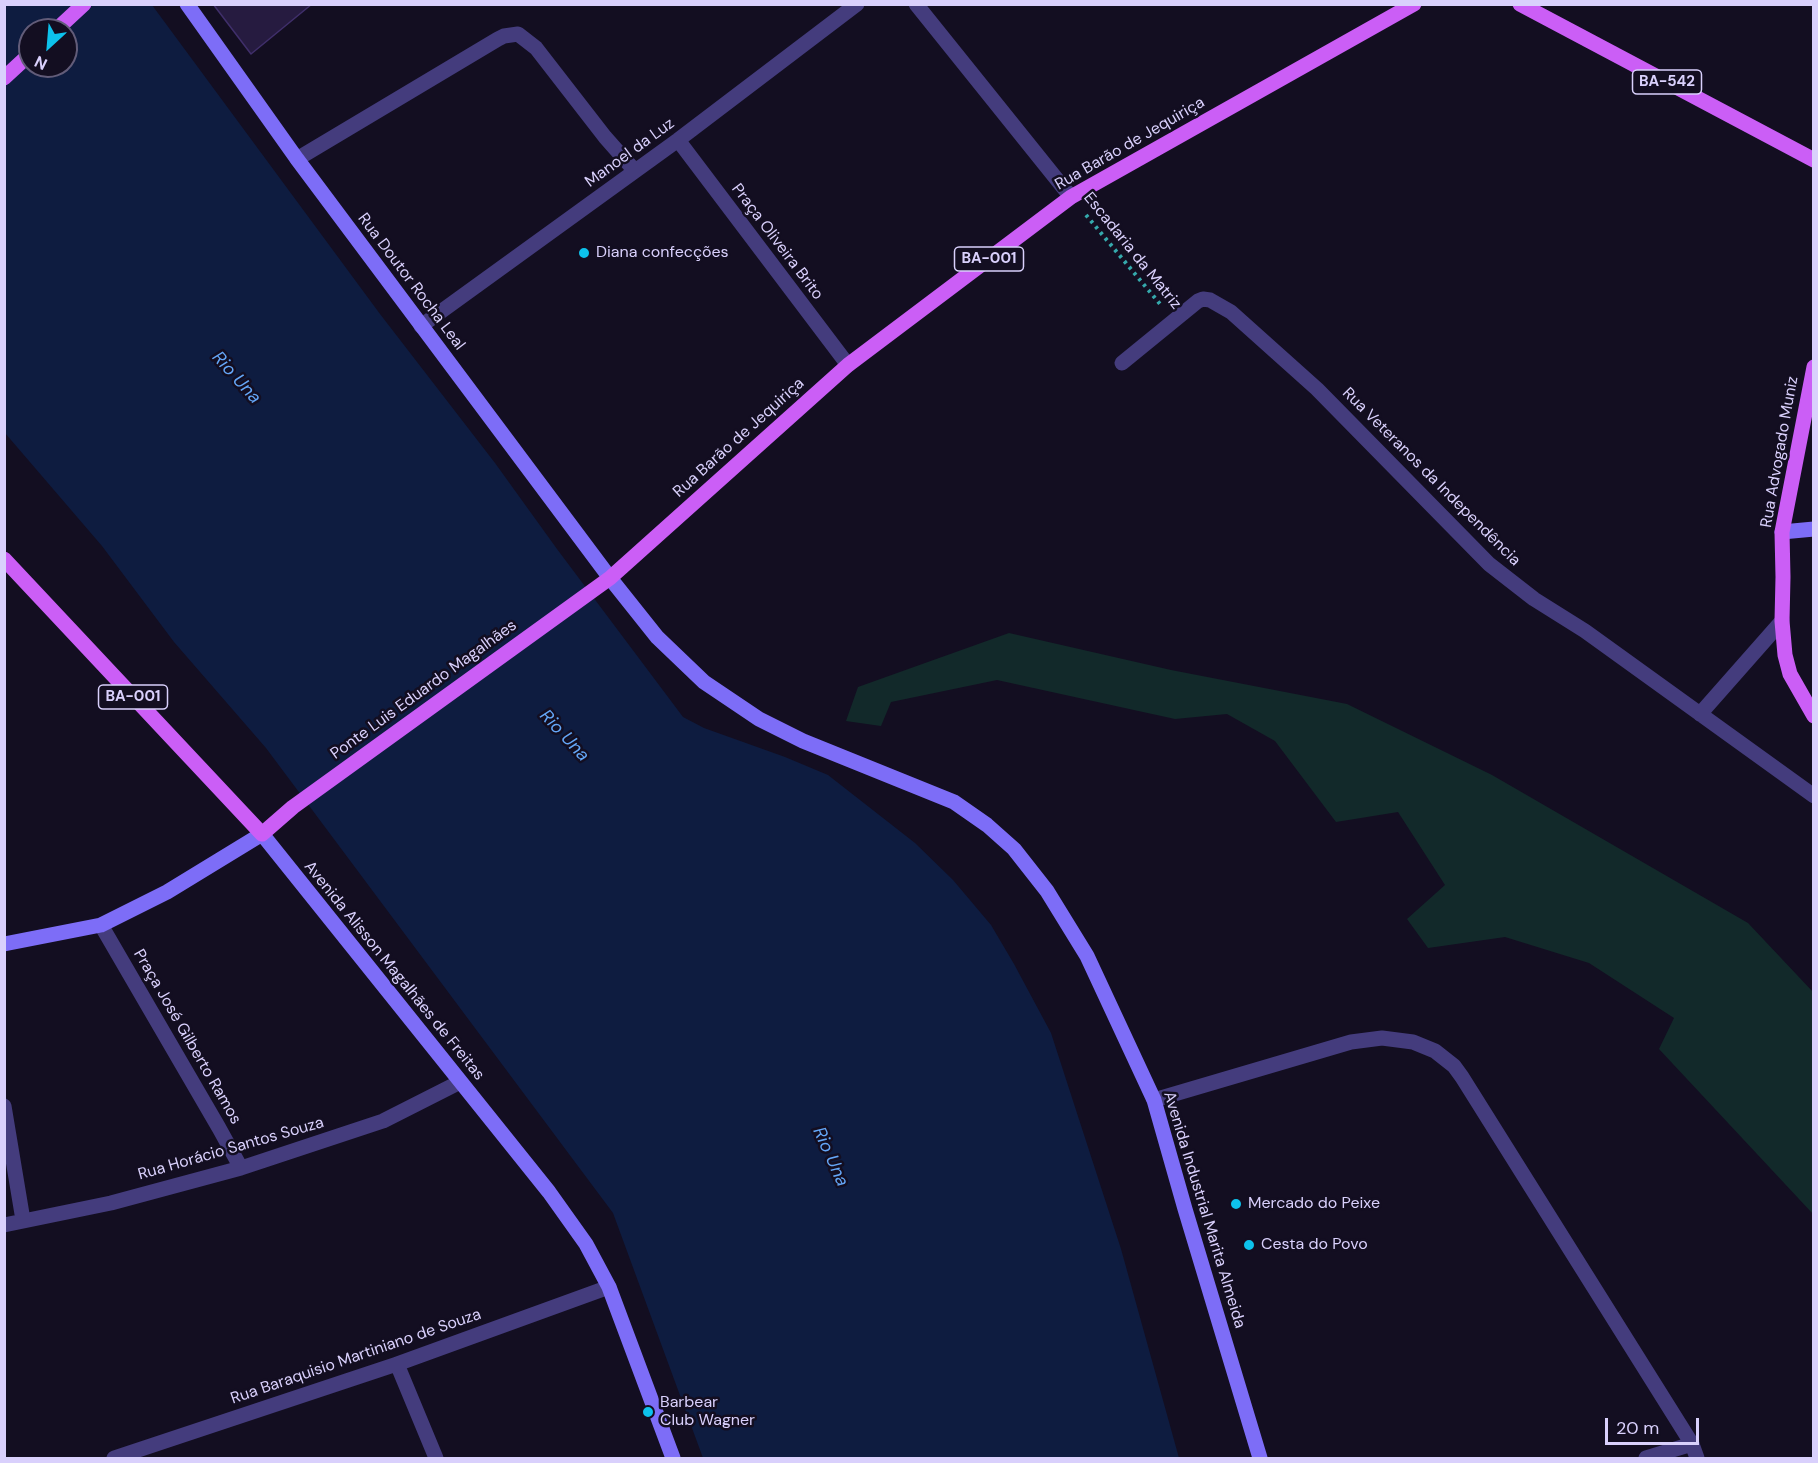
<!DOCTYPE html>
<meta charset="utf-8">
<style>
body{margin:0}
#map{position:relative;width:1818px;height:1463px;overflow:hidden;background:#130e21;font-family:"DM Sans",sans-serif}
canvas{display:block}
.frame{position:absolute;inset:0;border:6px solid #d9d0fc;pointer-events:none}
.north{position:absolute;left:18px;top:18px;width:60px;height:60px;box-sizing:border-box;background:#130e21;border:2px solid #625c79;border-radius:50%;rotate:206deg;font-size:16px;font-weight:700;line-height:24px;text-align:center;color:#d9d0fc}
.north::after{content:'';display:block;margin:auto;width:21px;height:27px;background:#0dc2ec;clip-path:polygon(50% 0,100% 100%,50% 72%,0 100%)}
.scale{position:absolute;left:1605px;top:1418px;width:94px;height:27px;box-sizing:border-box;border:3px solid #d9d0fc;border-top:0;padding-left:8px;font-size:18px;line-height:21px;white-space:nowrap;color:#d9d0fc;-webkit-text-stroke:4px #130e21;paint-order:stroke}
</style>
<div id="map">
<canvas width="1818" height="1463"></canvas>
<div class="frame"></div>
<div class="north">N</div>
<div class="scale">20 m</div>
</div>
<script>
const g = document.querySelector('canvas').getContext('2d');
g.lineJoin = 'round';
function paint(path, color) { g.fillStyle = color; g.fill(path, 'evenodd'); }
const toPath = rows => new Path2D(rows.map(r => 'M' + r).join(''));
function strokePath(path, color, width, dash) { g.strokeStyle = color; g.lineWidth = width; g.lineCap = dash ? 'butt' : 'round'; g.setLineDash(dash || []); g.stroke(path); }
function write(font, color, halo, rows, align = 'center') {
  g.font = font + ' "DM Sans",sans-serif'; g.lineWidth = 5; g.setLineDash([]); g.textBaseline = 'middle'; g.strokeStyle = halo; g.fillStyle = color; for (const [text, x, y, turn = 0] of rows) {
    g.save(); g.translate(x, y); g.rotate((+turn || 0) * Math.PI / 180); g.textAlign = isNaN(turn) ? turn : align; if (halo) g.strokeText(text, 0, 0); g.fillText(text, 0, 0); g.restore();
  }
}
const green = toPath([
 [1009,633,1171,670,1347,704,1492,775,1748,923,1813,992,1813,1214,1659,1049,1674,1018,1589,963,1505,937,1428,948,1407,919,1445,885,1398,812,1336,822,1275,741,1227,714,1175,719,997,680,891,702,881,726,846,721,858,687]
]);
const water = toPath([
 [4,5,152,5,380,314,495,463,557,549,683,717,704,728,785,757,828,775,915,843,953,880,991,925,1014,964,1051,1033,1121,1249,1179,1458,703,1458,613,1213,266,748,174,642,102,546,5,433],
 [30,30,66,30,66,66,30,66]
]);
const building = toPath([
 [213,4,312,4,251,54,213,4]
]);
const path = toPath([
 [1086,215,1160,304]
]);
const lane = toPath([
 [1154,1100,1351,1042,1382,1038,1413,1042,1435,1051,1454,1066,1462,1077,1692,1444,1697,1458],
 [1646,1458,1692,1444]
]);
const street = toPath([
 [916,4,1071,197],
 [678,140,848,365],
 [297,159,498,39,504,36,518,34,536,48,605,137,635,171],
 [421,326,678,140,857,4],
 [1122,363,1198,301,1203,299,1210,300,1231,312,1317,389,1489,564,1534,599,1585,631,1814,796],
 [1700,714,1782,621],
 [101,925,219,1128,241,1168],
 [4,1106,23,1220],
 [4,1225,111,1203,241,1168,383,1121,460,1082],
 [397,1364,436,1458],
 [114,1458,397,1364,609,1287]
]);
const secondary = toPath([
 [187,4,297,159,610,578,657,637,704,682,759,719,803,741,954,802,987,825,1014,849,1047,891,1087,956,1154,1100,1185,1209,1260,1458],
 [1782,532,1814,529],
 [4,944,101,925,167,892,262,834,549,1192,586,1244,609,1287,673,1458]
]);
const primary = toPath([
 [1520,4,1814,160],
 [56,30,84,4],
 [4,78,30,54],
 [1814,367,1782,532,1783,577,1782,621,1785,655,1790,674,1814,716],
 [4,559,262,834,293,807,610,578,848,365,1071,197,1414,4]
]);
const markers = [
 [584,253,6,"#0dc2ec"],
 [1236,1204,6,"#0dc2ec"],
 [1249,1245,6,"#0dc2ec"],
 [648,1412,6,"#0dc2ec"]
];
const shields = [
 [1667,82,69],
 [989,259,69],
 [133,697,69]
];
const shieldNames = [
 ["BA-542",1667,82],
 ["BA-001",989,259],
 ["BA-001",133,697]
];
const streetNames = [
 ["Rua Barão de Jequiriça",1130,144,-30],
 ["Manoel da Luz",630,153,-36],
 ["Praça Oliveira Brito",777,242,53],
 ["Escadaria da Matriz",1132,251,51],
 ["Rua Doutor Rocha Leal",411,282,53],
 ["Rua Barão de Jequiriça",739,438,-42],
 ["Rua Advogado Muniz",1780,452,-80],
 ["Rua Veteranos da Independência",1431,477,45],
 ["Ponte Luis Eduardo Magalhães",424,690,-36],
 ["Avenida Alisson Magalhães de Freitas",394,971,51],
 ["Praça José Gilberto Ramos",187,1037,60],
 ["Rua Horácio Santos Souza",231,1149,-16],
 ["Avenida Industrial Marita Almeida",1204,1210,73],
 ["Rua Baraquisio Martiniano de Souza",356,1357,-19]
];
const poiNames = [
 ["Diana confecções",596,253],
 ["Mercado do Peixe",1248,1204],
 ["Cesta do Povo",1261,1245],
 ["Barbear",660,1403],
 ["Club Wagner",660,1421]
];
const waterNames = [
 ["Rio Una",236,378,48],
 ["Rio Una",564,736,47],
 ["Rio Una",830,1157,66]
];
paint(green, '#12292a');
paint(water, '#0e1c40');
paint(building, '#261b40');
strokePath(building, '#402f6b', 1.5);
strokePath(path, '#35a9ac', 4, [3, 4.5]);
strokePath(lane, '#443c7d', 15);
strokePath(street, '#443c7d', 15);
strokePath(secondary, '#7d6df7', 15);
strokePath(primary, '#cb5ef6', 15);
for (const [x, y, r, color] of markers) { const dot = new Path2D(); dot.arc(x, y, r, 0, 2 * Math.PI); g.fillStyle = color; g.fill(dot); strokePath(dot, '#130e21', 2); }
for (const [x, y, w] of shields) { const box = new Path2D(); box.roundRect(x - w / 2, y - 12, w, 24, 4.5); g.fillStyle = '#130e21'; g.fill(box); strokePath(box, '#d9d0fc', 1.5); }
write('bold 15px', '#d9d0fc', null, shieldNames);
write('16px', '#d9d0fc', '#130e21', streetNames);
write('16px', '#d9d0fc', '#130e21', poiNames, 'left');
write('italic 18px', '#64a6f7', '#130e21', waterNames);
</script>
